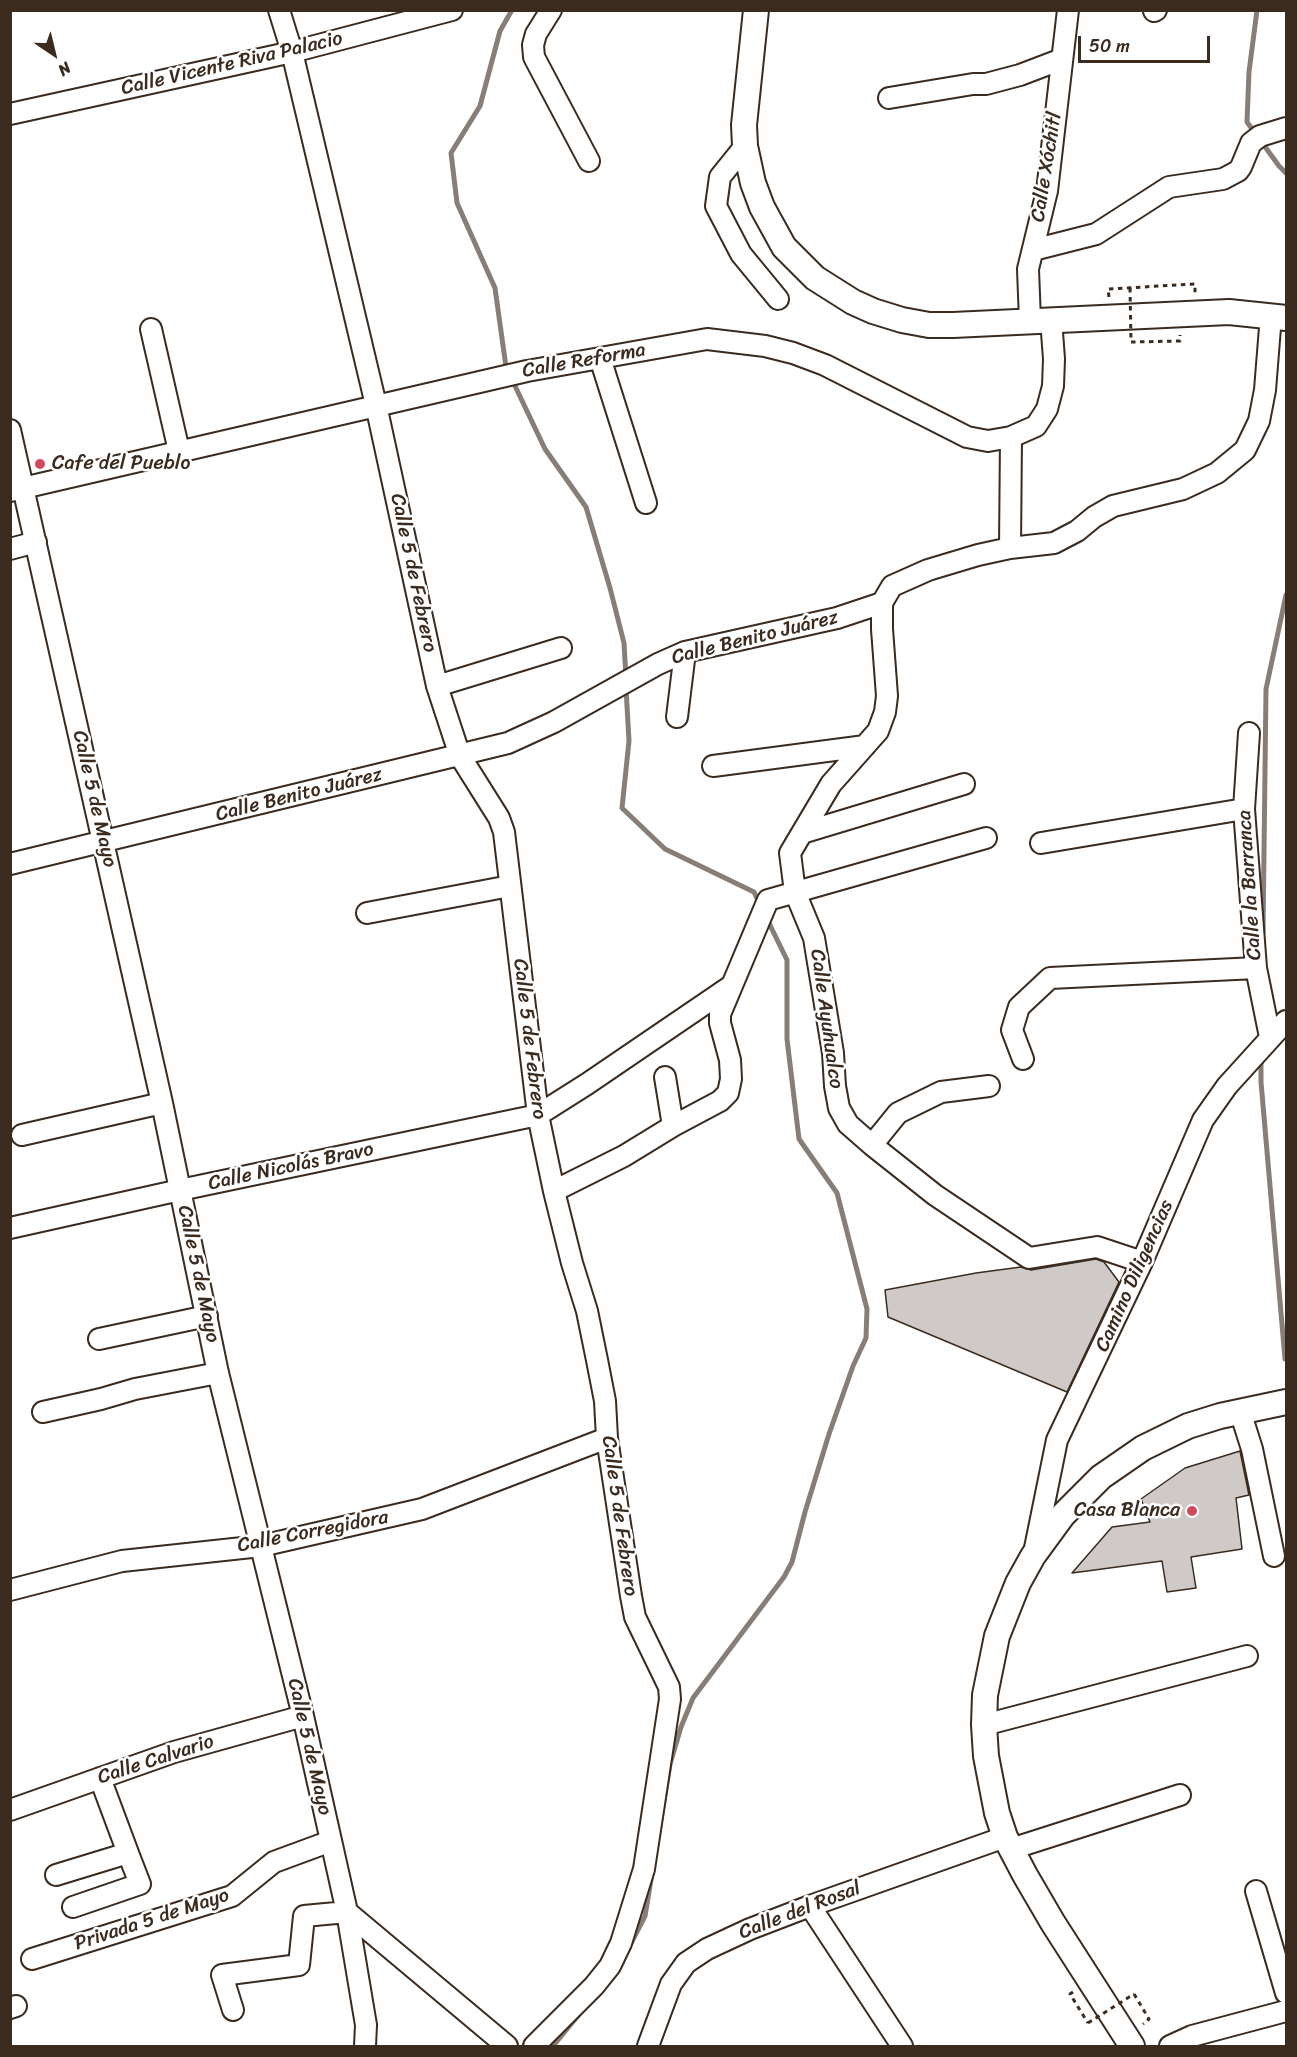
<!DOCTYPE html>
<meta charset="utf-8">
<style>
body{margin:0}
#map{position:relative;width:1297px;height:2057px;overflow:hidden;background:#fff;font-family:Sriracha,sans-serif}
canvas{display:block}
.frame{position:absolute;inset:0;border:12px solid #3b2a1e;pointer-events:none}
.north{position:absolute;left:24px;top:24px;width:60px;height:60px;-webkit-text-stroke:4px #fff;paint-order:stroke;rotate:145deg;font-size:16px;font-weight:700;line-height:24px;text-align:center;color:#3b2a1e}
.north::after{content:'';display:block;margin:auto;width:21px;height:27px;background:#3b2a1e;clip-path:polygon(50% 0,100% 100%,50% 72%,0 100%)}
.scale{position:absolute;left:1078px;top:36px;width:132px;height:27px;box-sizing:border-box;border:3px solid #3b2a1e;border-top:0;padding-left:8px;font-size:18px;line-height:21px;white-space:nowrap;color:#3b2a1e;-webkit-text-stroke:4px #fff;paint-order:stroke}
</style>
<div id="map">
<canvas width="1297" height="2057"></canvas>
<div class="frame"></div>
<div class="north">N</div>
<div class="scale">50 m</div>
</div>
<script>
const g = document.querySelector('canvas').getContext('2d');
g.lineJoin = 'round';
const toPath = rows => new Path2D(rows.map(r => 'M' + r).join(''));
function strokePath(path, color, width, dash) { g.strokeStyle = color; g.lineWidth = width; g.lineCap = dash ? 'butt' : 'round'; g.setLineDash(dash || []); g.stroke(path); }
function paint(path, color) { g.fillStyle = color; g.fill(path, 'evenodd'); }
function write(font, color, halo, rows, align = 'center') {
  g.font = font + ' Sriracha,sans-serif'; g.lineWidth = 5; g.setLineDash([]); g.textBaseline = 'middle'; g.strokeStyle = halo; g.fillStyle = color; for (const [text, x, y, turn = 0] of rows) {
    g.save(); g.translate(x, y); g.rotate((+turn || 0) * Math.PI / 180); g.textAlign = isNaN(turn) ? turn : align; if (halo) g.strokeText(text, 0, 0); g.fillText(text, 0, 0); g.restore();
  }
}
const stream = toPath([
 [512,10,500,31,480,106,451,153,457,203,495,288,506,367,545,449,586,507,610,588,624,643,626,678],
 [1257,10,1249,72,1247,122,1279,166,1286,173],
 [626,688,629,741,622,808,665,849,754,892,760,905],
 [1263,933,1266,689,1286,595],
 [1261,1057,1261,1082,1285,1359],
 [624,1957,645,1916,670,1764,681,1727,693,1698,784,1577,792,1562,805,1512,829,1434,853,1366,866,1338,867,1309,837,1193,799,1139,787,1039,787,960,767,919],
 [553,2046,581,2012]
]);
const building = toPath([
 [1096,1259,1104,1262,1119,1282,1067,1392,888,1317,885,1290,976,1273,1021,1267,1031,1270,1096,1259],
 [1240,1451,1249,1495,1236,1498,1242,1549,1191,1557,1196,1588,1167,1592,1162,1561,1072,1573,1112,1527,1150,1522,1141,1499,1185,1468,1240,1451]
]);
const path = toPath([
 [1109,297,1108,289,1195,284,1195,294],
 [1131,342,1180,341,1180,335],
 [1073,1992,1070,1994,1088,2023],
 [1134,1994,1149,2019,1143,2024]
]);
const minor = toPath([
 [279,10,292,52,376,405,437,686,460,756,499,818,504,832,538,1115,554,1191,572,1263,587,1311,597,1360,605,1401,607,1438,631,1596,635,1617,669,1687,670,1699,644,1869,621,1943,610,1966,594,1986,534,2046],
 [551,10,536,34,533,45,534,57,589,161],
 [1154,11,1156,10],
 [889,98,973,84,986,84,1020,75,1062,59],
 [10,114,292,52,452,10],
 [745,146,720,177,716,206,741,254,778,299],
 [1033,250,1096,234,1169,187,1223,179,1238,171,1241,167,1251,143,1260,136,1286,128],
 [1030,321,1028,269,1047,191,1068,10],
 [151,329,179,451],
 [600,358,646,503],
 [10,430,162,1103,218,1373,303,1716,347,1912,507,2046],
 [10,491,527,371,707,339,765,346,793,353,825,365,967,437,988,441,1011,437,1036,426,1047,409,1053,386,1054,359,1051,319],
 [1010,548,1011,437],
 [10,549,36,542],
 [882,603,882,629,887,696,885,712,878,731,831,784,790,853,795,892,814,938,833,1053,835,1086,839,1108,848,1124,872,1145,935,1195,1029,1258,1097,1247,1142,1262],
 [437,686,561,648],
 [677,717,685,652],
 [1249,733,1244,809,1256,968,1270,1037],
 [713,766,865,746],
 [802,833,964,784],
 [1041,843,1244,809],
 [10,864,508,743,554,722,658,664,685,652,837,618,882,603,892,586,928,570,978,555,1010,548,1054,543,1077,531,1094,517,1113,506,1183,489,1217,473,1245,450,1259,421,1265,390,1271,315],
 [367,913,510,886],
 [1023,1059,1012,1030,1019,1007,1050,978,1256,968],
 [665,1077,673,1126],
 [22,1135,162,1103],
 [872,1145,898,1113,941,1092,989,1086],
 [554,1191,624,1156,673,1126,720,1101,728,1093,731,1079,730,1060,720,1023,720,1014,768,900,986,838],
 [10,1228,180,1190,538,1115,587,1084,731,986],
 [99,1339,207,1316],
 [1240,1411,1252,1449,1274,1556],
 [43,1412,101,1399,135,1389,218,1373],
 [1034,1553,1057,1440,1142,1262,1203,1120,1227,1086,1286,1021],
 [10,1590,122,1561,261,1546,422,1509,607,1438],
 [984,1725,1247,1656],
 [10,1810,174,1752,303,1716],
 [1011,1849,1180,1795],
 [56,1875,128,1853,100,1778],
 [1256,1891,1286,1993],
 [810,1906,902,2046],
 [73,1907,140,1884,128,1853],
 [32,1959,232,1896,274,1862,331,1841],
 [10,2008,16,2006],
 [233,2010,222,1975,299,1965,304,1916,347,1912,366,2025,365,2046],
 [648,2046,671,1984,686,1963,707,1949,750,1929,810,1906,1005,1837],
 [1170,2046,1192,2036,1286,2011]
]);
const major = toPath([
 [756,10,744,125,745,146,753,183,762,207,784,247,815,278,853,302,873,311,902,320,929,325,953,325,1229,312,1286,318],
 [1132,2046,1053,1923,1025,1875,1005,1837,997,1813,986,1756,984,1725,985,1695,997,1636,1018,1583,1033,1556,1063,1515,1101,1477,1143,1448,1188,1426,1220,1416,1286,1402]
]);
const pathBridge = toPath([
 [1130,288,1131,342],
 [1088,2023,1134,1994]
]);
const markers = [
 [40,464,6,"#d1495b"],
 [1192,1511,6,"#d1495b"]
];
const streetNames = [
 ["Calle Vicente Riva Palacio",232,64,-13],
 ["Calle Xóchitl",1047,167,-81],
 ["Calle Reforma",584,361,-10],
 ["Calle 5 de Febrero",413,573,78],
 ["Calle Benito Juárez",755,638,-14],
 ["Calle Benito Juárez",299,795,-14],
 ["Calle 5 de Mayo",94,799,77],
 ["Calle la Barranca",1250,885,-94],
 ["Calle Ayuhualco",826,1019,82],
 ["Calle 5 de Febrero",529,1039,83],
 ["Calle Nicolás Bravo",291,1167,-12],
 ["Calle 5 de Mayo",198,1274,78],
 ["Camino Diligencias",1135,1276,-66],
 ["Calle 5 de Febrero",619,1516,82],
 ["Calle Corregidora",313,1532,-11],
 ["Calle 5 de Mayo",309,1747,77],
 ["Calle Calvario",156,1760,-18],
 ["Calle del Rosal",800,1911,-21],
 ["Privada 5 de Mayo",152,1920,-18]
];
const poiNames = [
 ["Cafe del Pueblo",52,464],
 ["Casa Blanca",1180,1511,"right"]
];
strokePath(stream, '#887e77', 5);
paint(building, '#cfcac7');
strokePath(building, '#3b2a1e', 1.5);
strokePath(minor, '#3b2a1e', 24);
strokePath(major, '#3b2a1e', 28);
strokePath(path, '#3b2a1e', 3, [4.5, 4.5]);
strokePath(minor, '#fff', 20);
strokePath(major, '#fff', 24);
strokePath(pathBridge, '#3b2a1e', 3, [4.5, 4.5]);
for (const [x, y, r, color] of markers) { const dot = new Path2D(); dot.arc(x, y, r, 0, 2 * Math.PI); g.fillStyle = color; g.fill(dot); strokePath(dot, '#fff', 2); }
write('20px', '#3b2a1e', '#fff', streetNames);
write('20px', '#3b2a1e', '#fff', poiNames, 'left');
</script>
